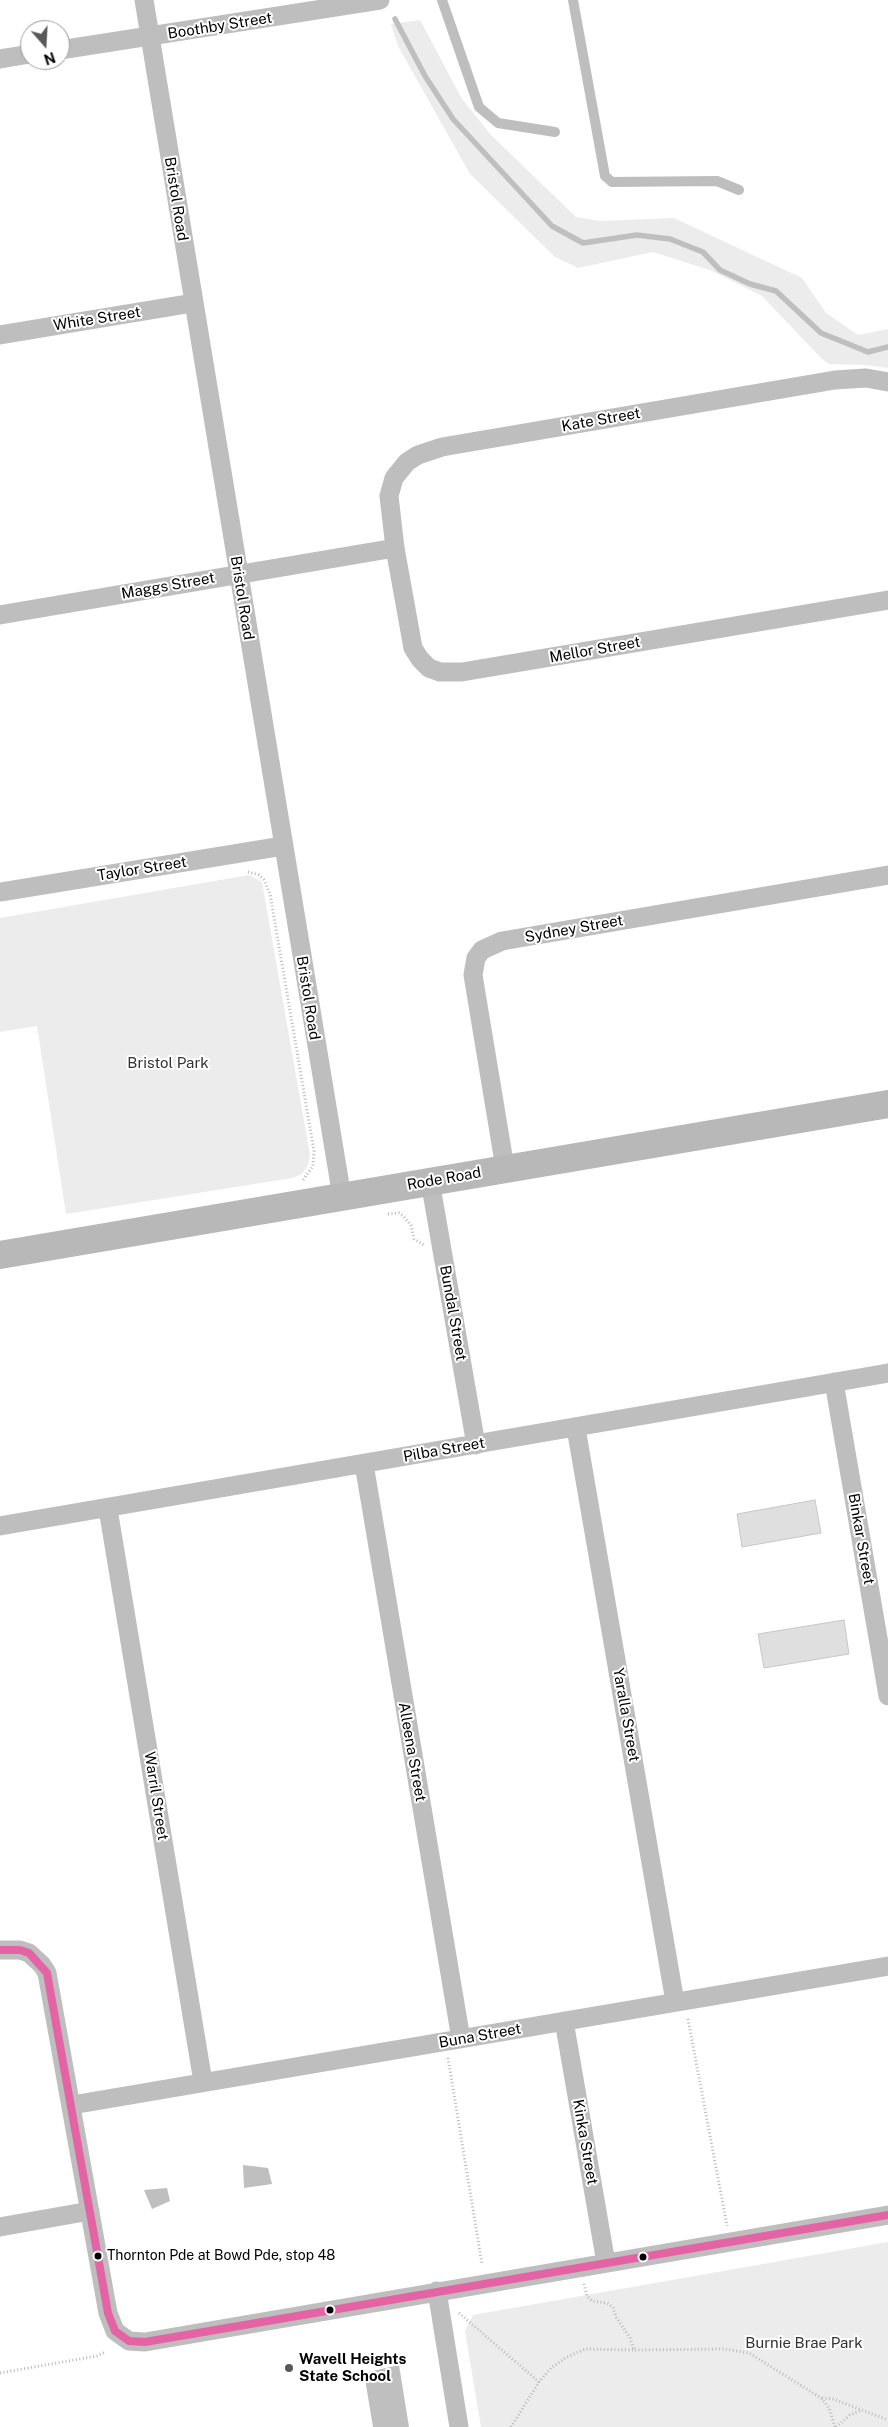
<!DOCTYPE html>
<style>
body{margin:0}
#map{position:relative;width:888px;height:2427px;overflow:hidden;background:#fff;font-family:"Public Sans",sans-serif}
canvas{display:block}
.north{position:absolute;left:20px;top:20px;width:50px;height:50px;box-sizing:border-box;background:#fff;border:1px solid #999;border-radius:50%;rotate:161deg;font-size:14px;font-weight:700;line-height:20px;text-align:center;color:#000}
.north::after{content:'';display:block;margin:auto;width:18px;height:22px;background:#595959;clip-path:polygon(50% 0,100% 100%,50% 72%,0 100%)}
</style>
<div id="map">
<canvas width="888" height="2427"></canvas>
<div class="north">N</div>
</div>
<script>
const g = document.querySelector('canvas').getContext('2d');
g.lineJoin = 'round';
function paint(path, color) { g.fillStyle = color; g.fill(path, 'evenodd'); }
const toPath = rows => new Path2D(rows.map(r => 'M' + r).join(''));
function strokePath(path, color, width, dash) { g.strokeStyle = color; g.lineWidth = width; g.lineCap = dash ? 'butt' : 'round'; g.setLineDash(dash || []); g.stroke(path); }
function write(font, color, halo, rows, align = 'center') {
  g.font = font + ' "Public Sans",sans-serif'; g.lineWidth = 4; g.setLineDash([]); g.textBaseline = 'middle'; g.strokeStyle = halo; g.fillStyle = color; for (const [text, x, y, turn = 0] of rows) {
    g.save(); g.translate(x, y); g.rotate((+turn || 0) * Math.PI / 180); g.textAlign = isNaN(turn) ? turn : align; if (halo) g.strokeText(text, 0, 0); g.fillText(text, 0, 0); g.restore();
  }
}
const green = toPath([
 [420,20,462,99,491,135,576,217,600,221,674,218,802,278,826,313,858,335,888,329,888,368,866,365,829,364,821,358,762,296,710,270,653,252,578,268,555,257,470,174,398,46,391,24],
 [249,875,262,882,310,1155,308,1165,302,1174,292,1178,66,1214,37,1026,0,1032,0,918],
 [888,2242,888,2427,481,2427,465,2331,473,2315]
]);
const water = toPath([
 [243,2165,268,2168,272,2184,244,2188],
 [167,2188,170,2201,152,2209,144,2190],
 [399,2365,409,2427,373,2427,364,2373]
]);
const stream = toPath([
 [395,19,425,76,453,119,552,226,583,243,637,235,670,239,703,252,720,270,750,284,776,291,821,333,868,352,888,347]
]);
const building = toPath([
 [815,1500,821,1533,742,1547,737,1514,815,1500],
 [844,1620,849,1654,764,1668,758,1634,844,1620]
]);
const path = toPath([
 [248,872,259,875,264,880,270,894,314,1151,313,1166,303,1180],
 [388,1214,399,1213,403,1216,411,1225,414,1239,424,1245],
 [688,2019,727,2226],
 [448,2058,482,2264],
 [584,2284,587,2296,592,2301,607,2303,613,2307,616,2317,630,2338,634,2350,725,2349,749,2353,821,2398,829,2408,835,2427],
 [459,2313,539,2382],
 [0,2373,97,2356,105,2352],
 [822,2398,833,2399,888,2420],
 [511,2427,539,2382,551,2368,565,2358,585,2349,634,2350],
 [836,2427,850,2415,861,2410]
]);
const service = toPath([
 [442,0,479,107,498,123,555,132],
 [573,0,605,176,612,182,717,181,739,190]
]);
const minor = toPath([
 [144,0,342,1197],
 [60,50,380,0],
 [0,59,30,54],
 [0,335,193,303],
 [888,382,866,378,835,380,442,447,418,455,407,462,394,478,389,496,395,548,413,648,420,659,429,668,440,672,462,672,888,600],
 [0,615,395,548],
 [0,892,283,846],
 [505,1168,473,975,476,958,482,950,502,941,888,875],
 [430,1181,476,1445],
 [834,1382,888,1696],
 [576,1428,675,2002],
 [364,1464,461,2039],
 [108,1509,203,2082],
 [0,1526,888,1373],
 [0,1950,20,1950,29,1953,42,1965,47,1973,108,2313,115,2331,129,2341,145,2342,888,2215],
 [564,2021,606,2263],
 [72,2105,888,1966],
 [0,2227,90,2211],
 [437,2291,459,2427]
]);
const secondary = toPath([
 [0,1255,888,1104]
]);
const bus1 = toPath([
 [0,1950,20,1950,29,1953,47,1973,108,2313,115,2331,129,2341,145,2342,888,2215]
]);
const markers = [
 [98,2256,4.5,"#000"],
 [643,2257,4.5,"#000"],
 [330,2310,4.5,"#000"],
 [289,2368,5,"#595959"]
];
const busNames = [
 ["Thornton Pde at Bowd Pde, stop 48",107,2256]
];
const streetNames = [
 ["Boothby Street",220,26,-9],
 ["Bristol Road",176,199,81],
 ["White Street",97,319,-9],
 ["Kate Street",601,420,-10],
 ["Maggs Street",168,586,-10],
 ["Bristol Road",242,598,81],
 ["Mellor Street",595,650,-10],
 ["Taylor Street",142,869,-9],
 ["Sydney Street",574,929,-10],
 ["Bristol Road",308,998,81],
 ["Rode Road",444,1179,-10],
 ["Bundal Street",453,1313,80],
 ["Pilba Street",444,1450,-10],
 ["Binkar Street",861,1539,80],
 ["Yaralla Street",626,1715,80],
 ["Alleena Street",412,1752,80],
 ["Warril Street",156,1796,81],
 ["Buna Street",480,2036,-10],
 ["Kinka Street",585,2142,80]
];
const parkNames = [
 ["Bristol Park",168,1063],
 ["Burnie Brae Park",804,2343]
];
const poiNames = [
 ["Wavell Heights",299,2359],
 ["State School",299,2376]
];
paint(green, '#ececec');
paint(water, '#bfbfbf');
strokePath(stream, '#bfbfbf', 5.5);
paint(building, '#dfdfdf');
strokePath(building, '#c7c7c7', 1);
strokePath(path, '#b9b9b9', 3, [1, 2.5]);
strokePath(service, '#bebebe', 10);
strokePath(minor, '#bebebe', 19);
strokePath(secondary, '#b8b8b8', 28);
strokePath(bus1, '#e463a4', 8);
for (const [x, y, r, color] of markers) { const dot = new Path2D(); dot.arc(x, y, r, 0, 2 * Math.PI); g.fillStyle = color; g.fill(dot); strokePath(dot, '#fff', 2); }
write('14px', '#000', '#fff', busNames, 'left');
write('15px', '#000', '#fff', streetNames);
write('15px', '#333', '#fff', parkNames);
write('bold 15px', '#000', '#fff', poiNames, 'left');
</script>
